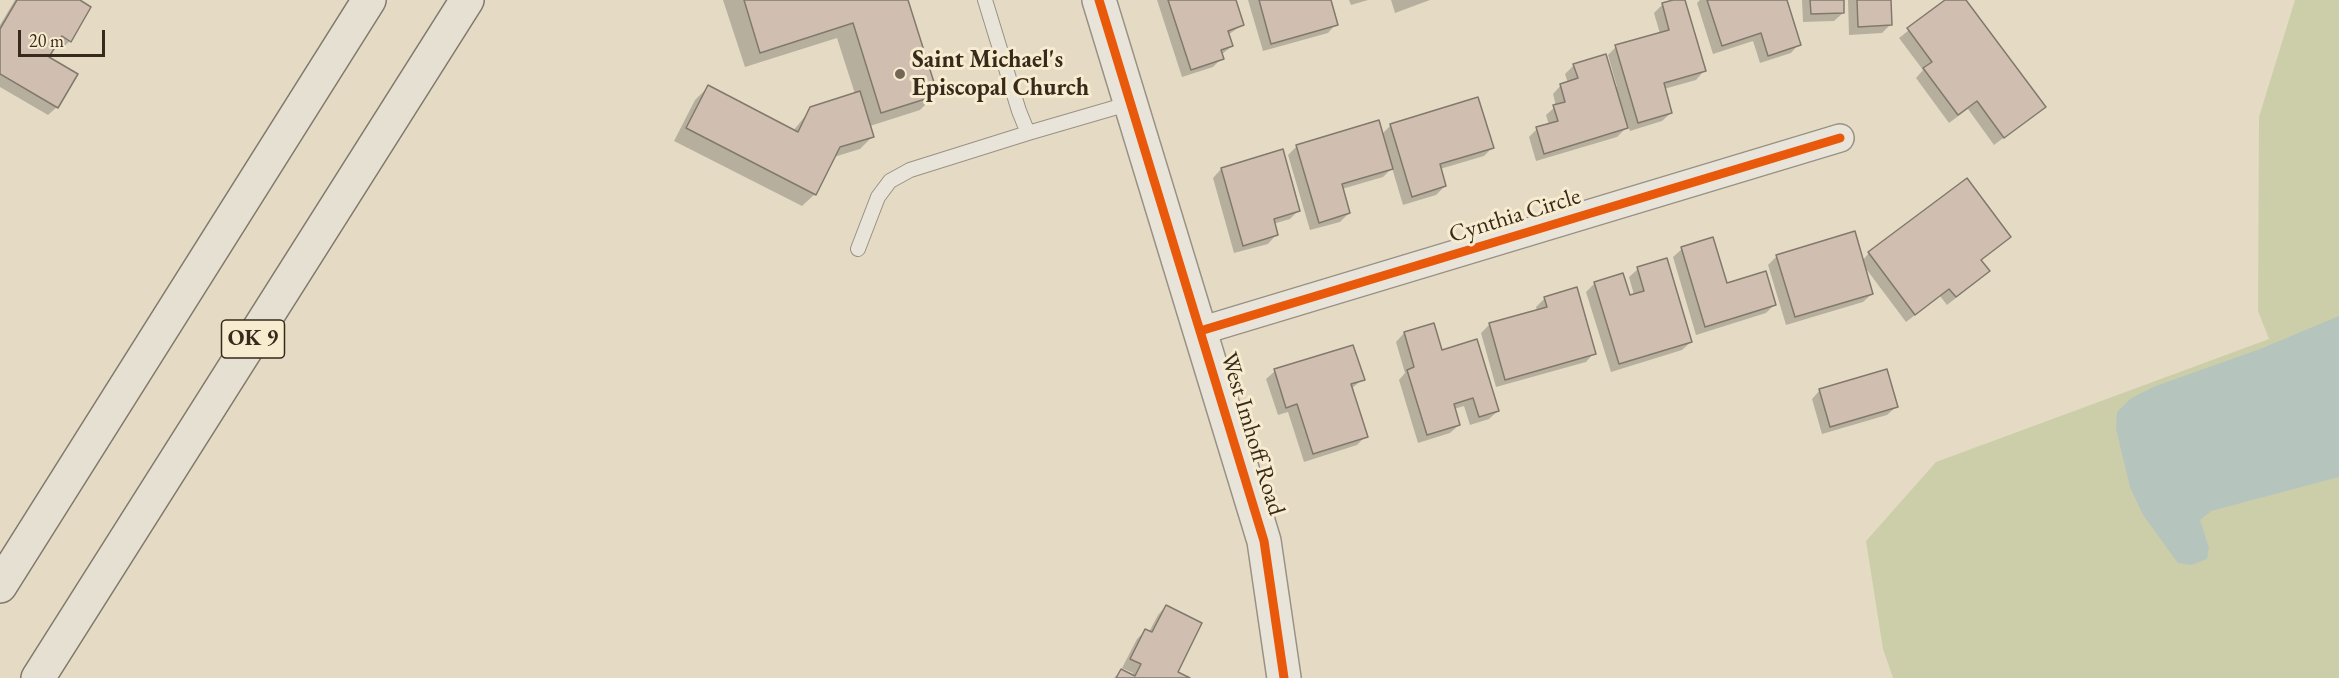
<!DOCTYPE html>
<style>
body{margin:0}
#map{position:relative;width:2339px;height:678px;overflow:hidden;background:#e5dbc5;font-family:"EB Garamond",serif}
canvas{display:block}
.scale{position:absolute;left:18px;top:30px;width:87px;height:27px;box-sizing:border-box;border:3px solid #37291b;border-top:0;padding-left:8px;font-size:18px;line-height:21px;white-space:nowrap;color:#37291b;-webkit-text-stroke:4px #f7ecd0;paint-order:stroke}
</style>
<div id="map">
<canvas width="2339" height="678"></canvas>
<div class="scale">20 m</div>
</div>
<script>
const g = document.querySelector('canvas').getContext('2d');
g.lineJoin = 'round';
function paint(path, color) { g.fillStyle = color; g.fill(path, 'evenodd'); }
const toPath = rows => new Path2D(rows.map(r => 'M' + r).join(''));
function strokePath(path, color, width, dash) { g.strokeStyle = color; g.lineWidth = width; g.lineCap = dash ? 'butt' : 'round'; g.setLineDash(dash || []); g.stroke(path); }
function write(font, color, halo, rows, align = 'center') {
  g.font = font + ' "EB Garamond",serif'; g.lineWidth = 6; g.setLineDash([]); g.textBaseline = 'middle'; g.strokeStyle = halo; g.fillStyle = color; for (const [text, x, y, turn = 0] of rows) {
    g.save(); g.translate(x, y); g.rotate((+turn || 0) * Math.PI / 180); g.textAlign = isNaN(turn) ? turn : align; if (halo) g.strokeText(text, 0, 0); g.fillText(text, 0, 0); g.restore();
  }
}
const green = toPath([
 [2295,0,2339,0,2339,678,1893,678,1883,649,1866,541,1936,462,2269,339,2258,311,2259,117]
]);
const water = toPath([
 [2339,316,2339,477,2211,511,2200,520,2209,548,2207,559,2191,565,2178,563,2143,515,2130,487,2116,429,2117,412,2130,399,2153,387,2260,349]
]);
const shadow = toPath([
 [15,0,77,0,70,41,61,49,54,45,47,57,57,107,48,115,0,87,0,25],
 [723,0,907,0,936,94,920,110,870,126,873,136,860,149,834,157,815,194,802,206,674,141,695,100,708,87,793,131,811,109,855,94,837,38,745,67],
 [1157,0,1234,0,1242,25,1228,35,1232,46,1221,55,1222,58,1213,67,1182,77],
 [1248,0,1329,0,1336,24,1328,33,1263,51],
 [1349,0,1368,0,1351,5],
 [1391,0,1430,0,1395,13],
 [1679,0,1684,0,1704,71,1696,80,1664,89,1671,113,1662,121,1630,131,1628,126,1617,137,1536,161,1529,137,1537,129,1549,125,1546,115,1556,106,1553,94,1561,85,1568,83,1565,74,1574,65,1617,87,1608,55,1616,47,1660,34,1654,13,1662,5],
 [1700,0,1785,0,1799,44,1791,53,1760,63,1753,41,1713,54,1697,3],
 [1802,0,1842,0,1843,13,1834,21,1803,22],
 [1848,0,1890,0,1890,25,1882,33,1849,35],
 [1947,0,1964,0,2044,107,1994,145,1968,109,1949,123,1916,78,1923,70,1899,38],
 [1391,125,1492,148,1484,156,1440,169,1445,186,1436,195,1403,205,1392,168,1383,177,1342,189,1349,213,1340,222,1310,230,1288,155,1297,146,1382,134],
 [1221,169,1299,210,1290,219,1273,224,1276,235,1268,244,1234,253,1213,178],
 [2009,237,1980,261,1988,271,1979,280,1947,305,1940,296,1906,322,1864,266,1872,294,1863,302,1786,325,1768,265,1777,256,1862,261,1869,253],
 [1712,239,1726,284,1774,305,1766,313,1696,335,1673,257,1682,249],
 [1638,269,1691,342,1682,350,1611,372,1586,292,1595,283,1629,297,1634,295,1629,277],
 [1545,298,1594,353,1586,362,1496,387,1481,333,1490,324,1537,311,1536,307],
 [1404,333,1441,352,1498,411,1489,419,1470,425,1464,406,1454,409,1459,425,1450,433,1418,443,1399,380,1405,373,1396,342],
 [1275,371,1363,379,1351,389,1366,436,1357,445,1304,462,1288,412,1278,415,1266,379],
 [1820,390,1896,407,1887,415,1822,434,1812,399],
 [1166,606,1176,672,1186,678,1114,678,1121,671,1132,676,1133,673,1122,668,1137,639,1145,631,1149,632,1158,615]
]);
const building = toPath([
 [17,0,80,0,91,7,71,42,62,36,49,57,78,74,58,108,0,74,0,29,17,0],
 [744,0,908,0,938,95,881,113,853,23,760,53,744,0],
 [1168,0,1236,0,1244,25,1228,31,1233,46,1221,50,1224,59,1191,70,1168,0],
 [1259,0,1331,0,1338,25,1271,44,1259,0],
 [1673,0,1685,0,1706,71,1664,83,1672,113,1638,123,1615,45,1669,30,1662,3,1673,0],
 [1707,0,1787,0,1801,45,1768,56,1761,33,1722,46,1707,0],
 [1810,0,1844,0,1844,13,1811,14,1810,0],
 [1857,0,1891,0,1892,25,1858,27,1857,0],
 [1945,0,1966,0,2046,107,2004,138,1977,101,1958,115,1923,68,1932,62,1907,28,1945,0],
 [1606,54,1628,128,1544,154,1536,127,1558,121,1553,105,1565,102,1560,84,1578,78,1573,64,1606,54],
 [708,85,798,132,810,107,860,91,874,137,840,147,816,195,686,128,708,85],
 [1478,97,1494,148,1440,164,1446,186,1412,197,1390,124,1478,97],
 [1379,120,1393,169,1342,184,1350,213,1319,223,1296,145,1379,120],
 [1283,149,1300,211,1274,219,1278,235,1243,246,1221,168,1283,149],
 [1967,178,2011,237,1981,260,1990,271,1956,297,1949,289,1915,315,1868,252,1967,178],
 [1855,231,1873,294,1795,317,1776,255,1855,231],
 [1713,237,1727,283,1766,271,1776,305,1705,327,1681,247,1713,237],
 [1667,258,1692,342,1619,364,1594,282,1623,273,1630,295,1644,291,1637,267,1667,258],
 [1577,287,1596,354,1505,380,1489,323,1547,307,1544,297,1577,287],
 [1434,323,1442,350,1477,339,1499,411,1479,417,1473,398,1454,404,1460,425,1427,435,1407,370,1414,367,1404,332,1434,323],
 [1353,345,1365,380,1351,384,1368,437,1313,454,1297,404,1286,408,1274,369,1353,345],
 [1887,369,1898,407,1830,427,1819,389,1887,369],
 [1166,605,1202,623,1178,672,1190,678,1116,678,1121,669,1135,676,1141,664,1130,659,1145,629,1152,632,1166,605]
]);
const service = toPath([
 [985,0,1019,111,1028,133,1131,103],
 [858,249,878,197,890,181,910,170,1028,133]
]);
const minor = toPath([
 [1200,331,1840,138]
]);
const tertiary = toPath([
 [1099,0,1264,541,1284,678]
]);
const trunk = toPath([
 [0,586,369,0],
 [38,678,467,0]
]);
const cycleway = toPath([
 [1099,0,1264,541,1284,678],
 [1200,331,1840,138]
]);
const markers = [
 [900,74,6,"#746756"]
];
const shields = [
 [253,339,63]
];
const shieldNames = [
 ["OK 9",253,339]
];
const poiNames = [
 ["Saint Michael's",912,60],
 ["Episcopal Church",912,88]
];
const streetNames = [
 ["Cynthia Circle",1515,216,-17],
 ["West Imhoff Road",1252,434,73]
];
paint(green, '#cbcea9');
paint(water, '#b5c5bd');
paint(shadow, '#0003');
paint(building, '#d0bfb0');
strokePath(building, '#80796c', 1.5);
strokePath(service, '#999184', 16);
strokePath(minor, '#999184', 30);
strokePath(tertiary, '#999184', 36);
strokePath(trunk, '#80796c', 36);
strokePath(service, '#e9e4d9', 14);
strokePath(minor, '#e9e4d9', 27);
strokePath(tertiary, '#e9e4d9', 33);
strokePath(trunk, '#e6e0d3', 33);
strokePath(cycleway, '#e8590c', 9);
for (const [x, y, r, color] of markers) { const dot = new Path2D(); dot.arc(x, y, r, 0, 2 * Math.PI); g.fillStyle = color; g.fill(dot); strokePath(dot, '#f7ecd0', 2); }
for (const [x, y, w] of shields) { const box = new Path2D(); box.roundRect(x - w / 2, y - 19, w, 38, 4.5); g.fillStyle = '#f7ecd0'; g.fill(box); strokePath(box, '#37291b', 1.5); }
write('bold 22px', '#37291b', null, shieldNames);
write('bold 24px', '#37291b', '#f7ecd0', poiNames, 'left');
write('24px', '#37291b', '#f7ecd0', streetNames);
</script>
